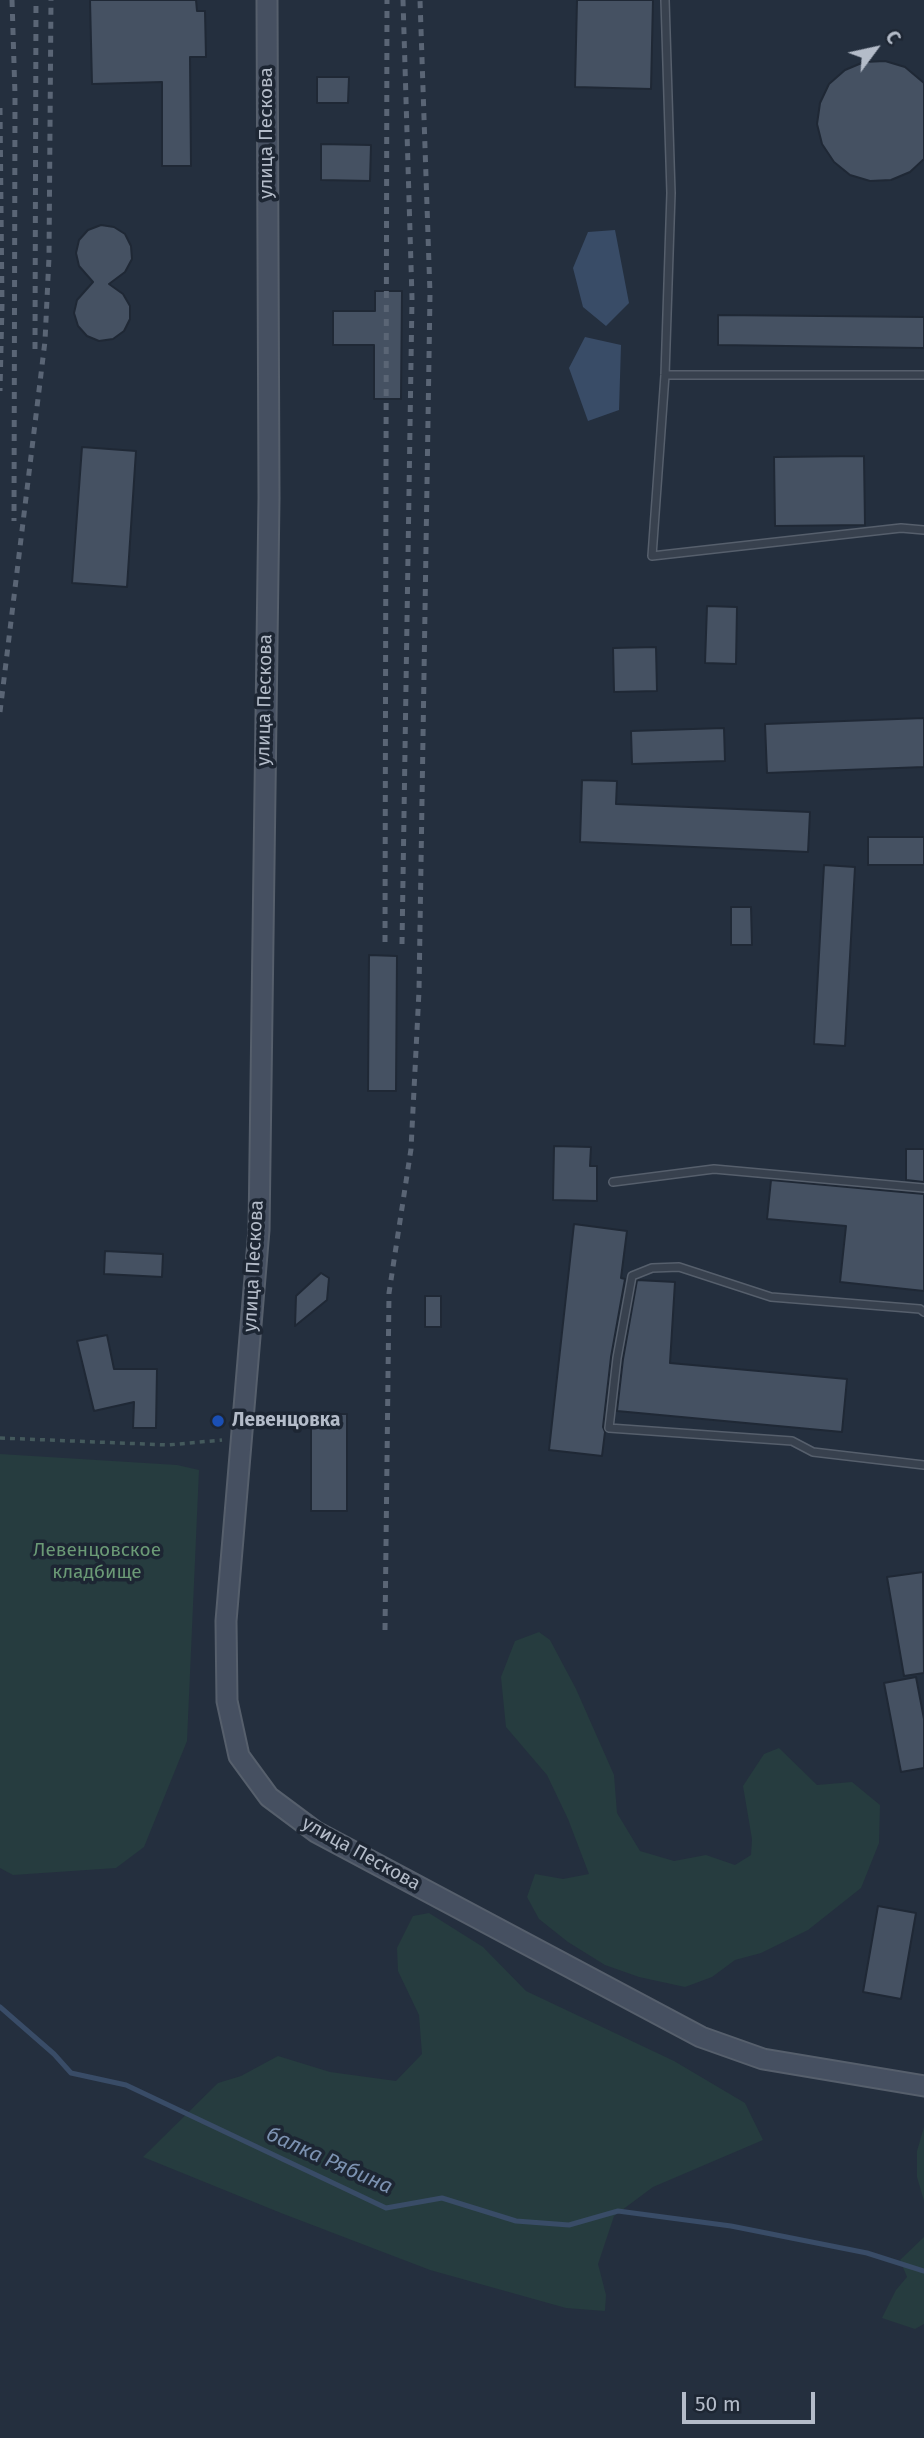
<!DOCTYPE html>
<meta charset="utf-8">
<style>
body{margin:0}
#map{position:relative;width:924px;height:2438px;overflow:hidden;background:#242f3e;font-family:"Fira Sans",sans-serif}
canvas{display:block}
.north{position:absolute;left:840px;top:14px;width:70px;height:70px;-webkit-text-stroke:5px #1d2633;paint-order:stroke;rotate:57deg;font-size:19px;font-weight:700;line-height:28px;text-align:center;color:#b4bcc9}
.north::after{content:'';display:block;margin:auto;width:24px;height:32px;background:#b4bcc9;clip-path:polygon(50% 0,100% 100%,50% 72%,0 100%)}
.scale{position:absolute;left:682px;top:2392px;width:133px;height:32px;box-sizing:border-box;border:4px solid #b4bcc9;border-top:0;padding-left:9px;font-size:21px;line-height:24px;white-space:nowrap;color:#b4bcc9;-webkit-text-stroke:5px #1d2633;paint-order:stroke}
</style>
<div id="map">
<canvas width="924" height="2438"></canvas>
<div class="north">С</div>
<div class="scale">50 m</div>
</div>
<script>
const g = document.querySelector('canvas').getContext('2d');
g.lineJoin = 'round';
function paint(path, color) { g.fillStyle = color; g.fill(path, 'evenodd'); }
const toPath = rows => new Path2D(rows.map(r => 'M' + r).join(''));
function strokePath(path, color, width, dash) { g.strokeStyle = color; g.lineWidth = width; g.lineCap = dash ? 'butt' : 'round'; g.setLineDash(dash || []); g.stroke(path); }
function write(font, color, halo, rows, align = 'center') {
  g.font = font + ' "Fira Sans",sans-serif'; g.lineWidth = 7; g.setLineDash([]); g.textBaseline = 'middle'; g.strokeStyle = halo; g.fillStyle = color; for (const [text, x, y, turn = 0] of rows) {
    g.save(); g.translate(x, y); g.rotate((+turn || 0) * Math.PI / 180); g.textAlign = isNaN(turn) ? turn : align; if (halo) g.strokeText(text, 0, 0); g.fillText(text, 0, 0); g.restore();
  }
}
const green = toPath([
 [0,1454,177,1465,199,1470,187,1741,144,1847,116,1868,13,1875,0,1868],
 [539,1632,550,1640,576,1689,614,1775,617,1813,640,1851,674,1861,706,1855,735,1865,751,1855,752,1839,743,1786,764,1754,779,1748,817,1785,852,1782,880,1805,879,1843,861,1888,808,1930,761,1953,735,1960,712,1977,685,1987,639,1977,605,1965,568,1942,539,1919,527,1897,535,1874,563,1879,589,1874,568,1819,547,1775,506,1727,501,1677,515,1641],
 [429,1913,483,1947,526,1991,674,2061,745,2103,763,2140,653,2187,614,2216,598,2264,606,2295,605,2311,566,2308,430,2270,281,2213,143,2157,218,2083,241,2076,278,2056,330,2072,396,2081,422,2054,419,2015,398,1971,397,1948,413,1916],
 [924,2127,924,2201,917,2177,917,2151],
 [924,2237,924,2324,915,2329,882,2318,896,2290,907,2277,900,2260]
]);
const water = toPath([
 [615,230,629,303,606,326,583,307,573,268,588,232],
 [585,337,621,345,619,410,588,421,569,368]
]);
const stream = toPath([
 [0,2007,54,2054,71,2073,126,2085,386,2208,442,2198,516,2221,569,2225,618,2211,731,2226,867,2253,924,2271]
]);
const building = toPath([
 [90,0,196,0,197,11,205,11,206,57,190,57,191,166,162,166,162,82,92,84,90,0],
 [577,0,653,0,651,89,575,87,577,0],
 [885,61,905,67,924,83,924,159,910,172,891,180,870,181,850,175,834,162,822,144,817,124,820,103,829,84,845,70,864,62,885,61],
 [317,77,349,77,348,103,317,103,317,77],
 [321,144,371,145,370,181,321,180,321,144],
 [101,225,114,227,125,234,131,246,132,259,125,272,109,284,123,294,130,306,130,319,124,331,113,339,99,341,87,336,78,326,74,313,77,300,93,282,79,266,76,253,79,240,88,230,101,225],
 [375,291,402,291,401,399,374,399,374,345,333,345,333,311,375,311,375,291],
 [718,315,924,317,924,348,718,345,718,315],
 [82,447,136,451,127,587,72,583,82,447],
 [864,456,865,525,775,526,774,457,864,456],
 [707,606,737,607,736,664,705,663,707,606],
 [656,647,657,691,614,692,613,648,656,647],
 [924,718,924,767,767,773,765,724,924,718],
 [724,728,725,761,632,764,631,731,724,728],
 [582,780,617,781,616,804,810,812,808,852,580,842,582,780],
 [868,837,924,837,924,865,868,865,868,837],
 [824,865,855,867,845,1046,814,1044,824,865],
 [731,907,751,907,752,945,731,945,731,907],
 [369,955,397,956,396,1091,368,1091,369,955],
 [554,1146,591,1147,590,1166,597,1166,597,1201,553,1200,554,1146],
 [906,1149,924,1149,924,1182,906,1180,906,1149],
 [771,1180,924,1194,924,1291,840,1282,846,1226,767,1219,771,1180],
 [574,1224,627,1231,621,1278,625,1279,611,1357,603,1427,605,1432,602,1456,549,1450,574,1224],
 [105,1251,163,1254,162,1277,104,1274,105,1251],
 [321,1273,329,1278,327,1300,295,1326,296,1296,321,1273],
 [637,1280,675,1282,670,1363,847,1379,842,1432,617,1411,623,1359,637,1280],
 [425,1296,441,1296,441,1327,425,1327,425,1296],
 [107,1335,114,1369,157,1369,156,1428,133,1428,134,1402,94,1411,77,1341,107,1335],
 [311,1414,347,1414,347,1511,311,1511,311,1414],
 [923,1572,924,1673,904,1676,887,1577,923,1572],
 [916,1677,924,1719,924,1768,901,1772,884,1683,916,1677],
 [878,1906,916,1913,901,1999,863,1992,878,1906]
]);
const path = toPath([
 [0,1438,168,1445,222,1440]
]);
const lane = toPath([
 [665,0,671,193,665,375,652,556,901,528,924,530],
 [665,375,924,375],
 [613,1182,714,1169,924,1188],
 [924,1312,920,1309,771,1297,679,1267,652,1268,632,1276,617,1358,609,1428,792,1441,813,1452,924,1465]
]);
const secondary = toPath([
 [267,0,269,498,259,1230,226,1621,227,1701,239,1756,269,1797,316,1832,701,2037,763,2059,924,2086]
]);
const rail = toPath([
 [12,0,15,95,14,521],
 [0,108,2,305,0,391],
 [35,349,36,0],
 [0,712,45,341,49,257,51,0],
 [385,942,387,0],
 [402,944,412,298,403,0],
 [385,1630,389,1293,411,1149,419,991,430,294,420,0]
]);
const markers = [
 [218,1421,7,"#1a4fb4"]
];
const streetNames = [
 ["улица Пескова",267,133,-90],
 ["улица Пескова",265,700,-89],
 ["улица Пескова",254,1266,-87],
 ["улица Пескова",361,1854,29]
];
const poiNames = [
 ["Левенцовка",232,1421]
];
const parkNames = [
 ["Левенцовское",97,1551],
 ["кладбище",97,1573]
];
const waterNames = [
 ["балка Рябина",329,2161,24]
];
paint(green, '#263c3f');
paint(water, '#394c67');
strokePath(stream, '#394c67', 5);
paint(building, '#455162');
strokePath(building, '#1f2835', 2);
strokePath(lane, '#565f6c', 10);
strokePath(secondary, '#565f6c', 23);
strokePath(path, '#44595c', 3.5, [5, 5]);
strokePath(lane, '#38414e', 7);
strokePath(secondary, '#465061', 19);
strokePath(rail, '#5a6575', 5, [7, 7]);
for (const [x, y, r, color] of markers) { const dot = new Path2D(); dot.arc(x, y, r, 0, 2 * Math.PI); g.fillStyle = color; g.fill(dot); strokePath(dot, '#1d2633', 2.5); }
write('19px', '#b4bcc9', '#1d2633', streetNames);
write('bold 19px', '#b4bcc9', '#1d2633', poiNames, 'left');
write('19px', '#6b9a76', '#1d2633', parkNames);
write('italic 21px', '#7c92b1', '#1d2633', waterNames);
</script>
